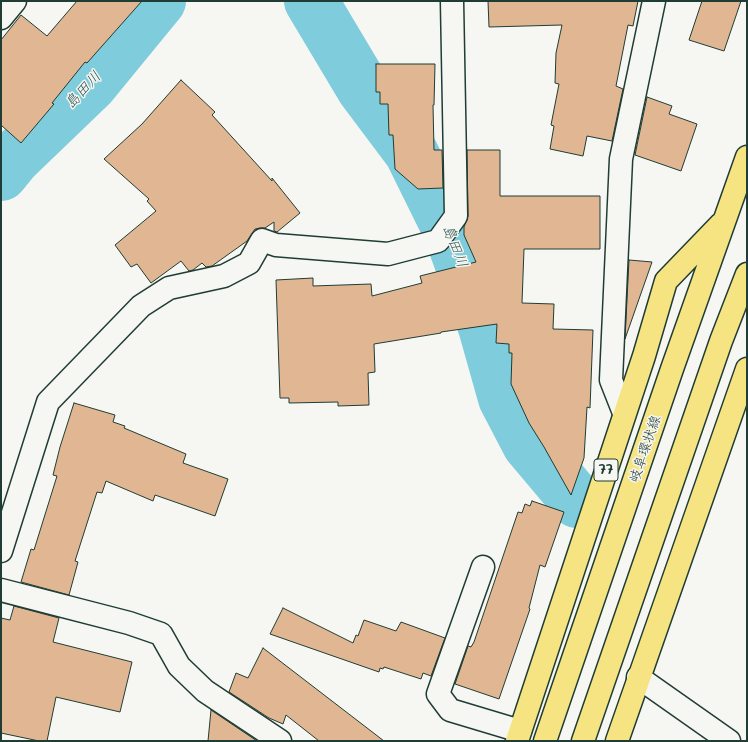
<!DOCTYPE html>
<meta charset="utf-8">
<style>
body{margin:0}
#map{position:relative;width:748px;height:742px;overflow:hidden;background:#f6f6f2;font-family:Mali,sans-serif}
canvas{display:block}
.frame{position:absolute;inset:0;border:2px solid #1f3d34;pointer-events:none}
</style>
<div id="map">
<canvas width="748" height="742"></canvas>
<div class="frame"></div>
</div>
<script>
const g = document.querySelector('canvas').getContext('2d');
g.lineJoin = 'round';
const toPath = rows => new Path2D(rows.map(r => 'M' + r).join(''));
function strokePath(path, color, width, dash) { g.strokeStyle = color; g.lineWidth = width; g.lineCap = dash ? 'butt' : 'round'; g.setLineDash(dash || []); g.stroke(path); }
function paint(path, color) { g.fillStyle = color; g.fill(path, 'evenodd'); }
function write(font, color, halo, rows, align = 'center') {
  g.font = font + ' Mali,"Klee One",sans-serif'; g.lineWidth = 3; g.setLineDash([]); g.textBaseline = 'middle'; g.strokeStyle = halo; g.fillStyle = color; for (const [text, x, y, turn = 0] of rows) {
    g.save(); g.translate(x, y); g.rotate((+turn || 0) * Math.PI / 180); g.textAlign = isNaN(turn) ? turn : align; if (halo) g.strokeText(text, 0, 0); g.fillText(text, 0, 0); g.restore();
  }
}
const river = toPath([
 [311,1,363,88,411,152,449,229,485,327,505,398,529,444,577,501],
 [1,174,14,158,91,84,159,1]
]);
const building = toPath([
 [77,1,142,1,87,63,85,62,52,103,54,104,21,143,1,125,1,40,21,15,47,36,77,1],
 [488,1,638,1,633,26,628,25,616,86,623,89,612,141,587,136,583,156,550,149,554,126,551,125,559,84,555,83,556,53,562,25,489,27,488,1],
 [702,1,741,1,724,51,689,40,702,1],
 [376,64,435,64,434,105,433,105,434,150,442,150,443,188,418,189,395,169,393,135,389,135,388,104,380,104,380,92,376,92,376,64],
 [181,80,215,112,212,115,272,181,272,178,300,213,277,232,274,231,274,222,265,228,260,228,255,229,247,241,212,266,206,267,202,263,193,270,189,271,181,261,151,283,137,264,131,267,115,245,156,211,147,201,149,199,104,159,142,124,181,80],
 [647,97,672,106,669,114,697,124,681,171,635,155,647,97],
 [467,150,500,150,500,196,600,196,600,249,524,249,522,303,554,304,553,329,593,330,590,408,587,407,584,458,571,495,544,447,529,423,511,384,512,353,509,353,509,344,496,343,497,324,441,332,441,333,374,344,375,372,368,373,369,405,338,406,338,402,289,403,289,398,280,398,276,280,313,278,313,286,371,284,372,296,422,283,420,276,476,262,464,235,464,227,468,216,467,150],
 [629,260,652,262,625,339,629,260],
 [74,403,115,415,113,422,125,426,124,428,186,454,183,463,228,479,215,516,155,495,153,501,106,481,102,493,97,492,75,561,78,562,69,595,21,582,31,549,34,550,57,476,53,475,60,447,74,403],
 [532,501,564,512,545,567,540,565,529,608,530,609,499,699,455,684,468,646,471,647,474,642,518,512,522,513,525,504,530,506,532,501],
 [14,606,59,618,53,642,132,662,120,712,56,697,47,741,39,741,1,733,1,618,10,620,14,606],
 [283,608,353,643,356,635,358,636,364,620,396,631,401,622,445,638,431,676,423,673,421,679,384,667,383,669,380,668,379,672,270,634,283,608],
 [263,648,384,741,319,741,286,715,283,724,269,718,229,692,236,673,248,678,263,648],
 [211,710,257,741,208,741,211,710]
]);
const minor = toPath([
 [1,18,15,1],
 [624,413,611,380,621,159,654,1],
 [1,551,48,402,141,306,169,288,224,276,249,263,262,240,276,245,388,254,438,241,456,216,452,1],
 [483,567,438,694,450,710,520,731],
 [1,590,129,623,161,634,179,666,205,691,280,741],
 [638,677,729,741]
]);
const primary = toPath([
 [517,741,644,356,666,281,721,224],
 [545,741,672,369,747,157],
 [583,741,721,341,747,274],
 [617,741,747,369]
]);
const shields = [
 [606,470,24]
];
const shieldNames = [
 ["77",606,470]
];
const streetNames = [
 ["岐阜環状線",645,449,-71]
];
const waterNames = [
 ["島田川",83,90,-47],
 ["島田川",455,246,69]
];
strokePath(river, '#7eccdc', 54);
paint(building, '#e1b692');
strokePath(building, '#1f3d34', 1);
strokePath(minor, '#1f3d34', 25);
strokePath(primary, '#1f3d34', 25);
strokePath(minor, '#f6f6f2', 22);
strokePath(primary, '#f6e381', 22);
for (const [x, y, w] of shields) { const box = new Path2D(); box.roundRect(x - w / 2, y - 11, w, 22, 3); g.fillStyle = '#f6f6f2'; g.fill(box); strokePath(box, '#1f3d34', 1); }
write('bold 13px', '#1f3d34', null, shieldNames);
write('14px', '#1f3d34', '#f6f6f2', streetNames);
write('italic 15px', '#325a56', '#f6f6f2', waterNames);
</script>
